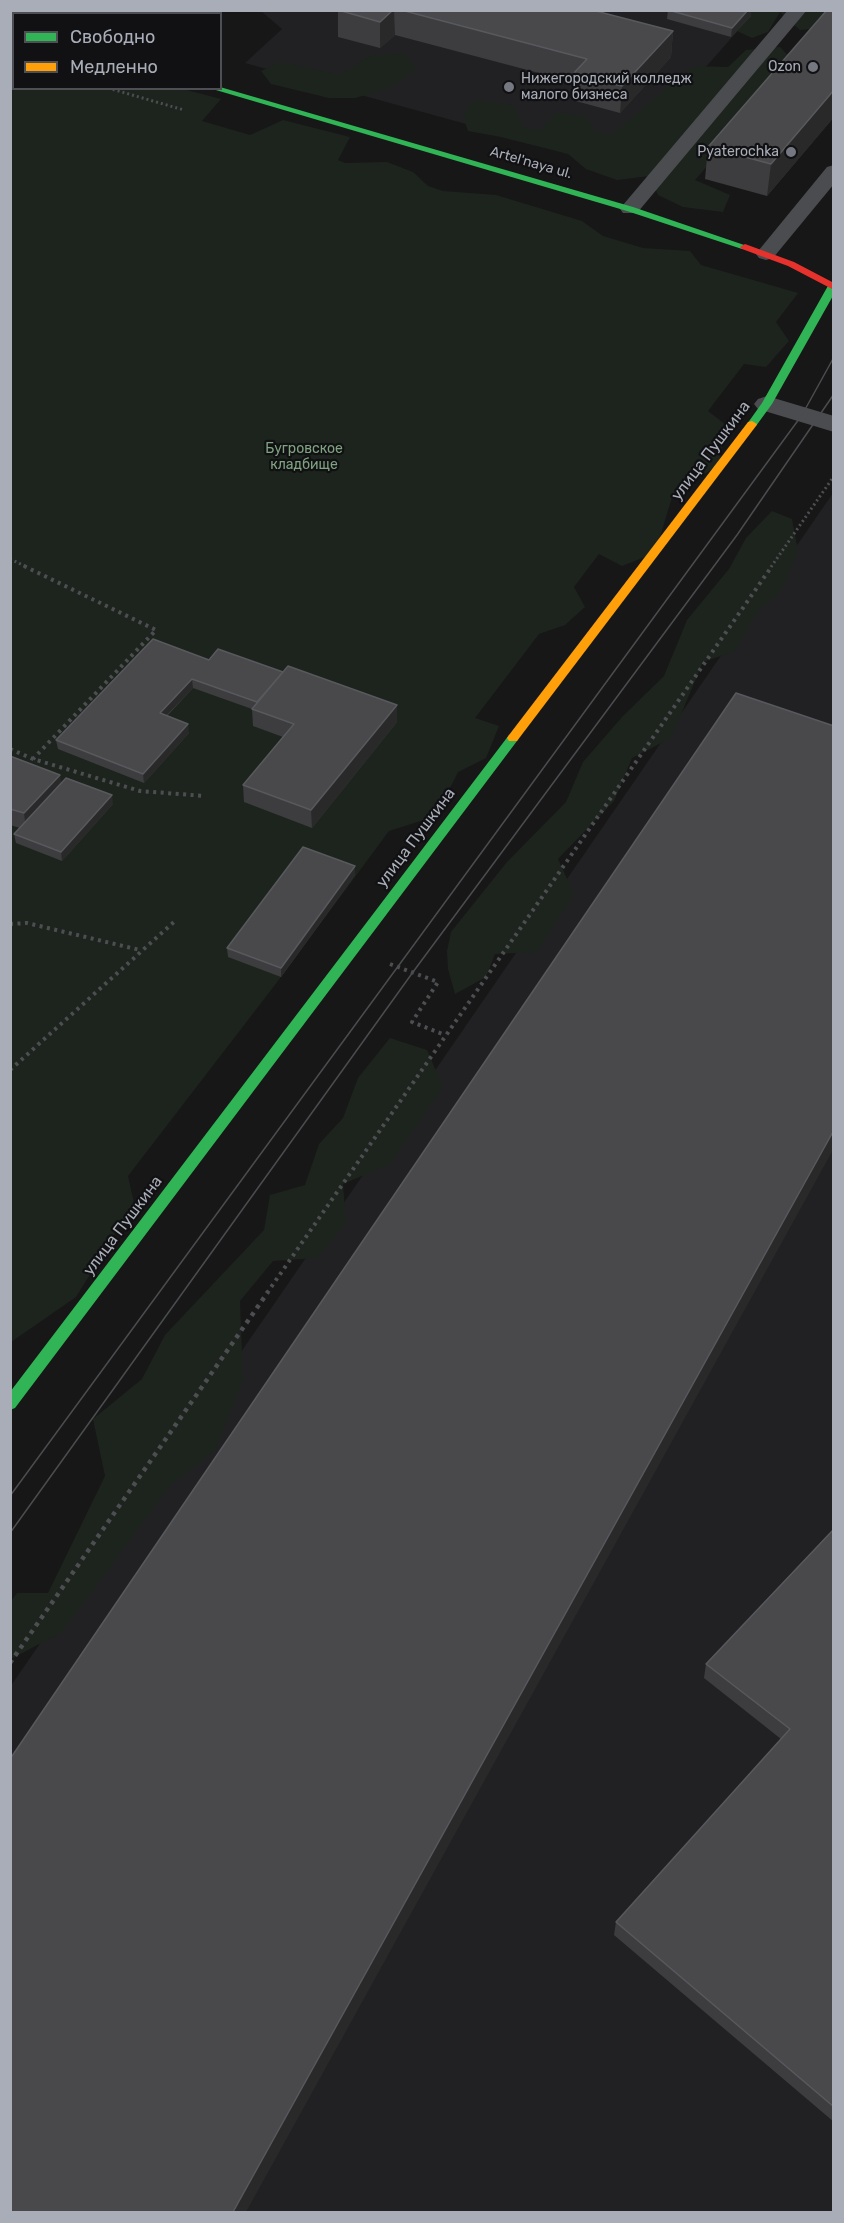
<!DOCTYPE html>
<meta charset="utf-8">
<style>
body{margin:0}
#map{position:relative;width:844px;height:2223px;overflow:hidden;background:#171717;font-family:Rubik,sans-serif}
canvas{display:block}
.frame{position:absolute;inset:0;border:12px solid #a8adb8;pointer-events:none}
.legend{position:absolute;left:12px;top:12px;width:210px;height:78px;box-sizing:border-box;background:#111113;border:2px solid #4d4f55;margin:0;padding:8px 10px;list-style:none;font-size:18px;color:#a8adb8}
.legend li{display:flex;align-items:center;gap:12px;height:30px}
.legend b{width:30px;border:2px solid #4d4f55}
</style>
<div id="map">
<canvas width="844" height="2223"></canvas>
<div class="frame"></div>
<ul class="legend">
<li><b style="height:8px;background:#30b455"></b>Свободно</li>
<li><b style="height:8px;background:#ff9f0a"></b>Медленно</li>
</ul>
</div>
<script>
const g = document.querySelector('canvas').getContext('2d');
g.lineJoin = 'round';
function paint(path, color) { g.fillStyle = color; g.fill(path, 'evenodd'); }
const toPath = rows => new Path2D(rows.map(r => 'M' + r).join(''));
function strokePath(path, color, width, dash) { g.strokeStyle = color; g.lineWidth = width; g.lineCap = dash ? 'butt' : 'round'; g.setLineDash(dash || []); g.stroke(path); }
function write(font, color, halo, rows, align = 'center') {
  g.font = font + ' Rubik,sans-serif'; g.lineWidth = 4.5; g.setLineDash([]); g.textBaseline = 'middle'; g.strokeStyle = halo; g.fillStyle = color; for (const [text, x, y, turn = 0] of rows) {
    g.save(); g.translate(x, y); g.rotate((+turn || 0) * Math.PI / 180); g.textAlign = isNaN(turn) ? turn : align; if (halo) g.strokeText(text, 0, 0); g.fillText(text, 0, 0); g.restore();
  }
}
const built = toPath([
 [732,10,751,16,618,166,245,63,282,29,261,11],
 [833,493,833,2212,11,2212,10,1687]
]);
const green = toPath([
 [699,11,833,11,828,27,800,30,780,12,768,32,752,38,700,14],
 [11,44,13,45,14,88,183,89,221,99,202,121,250,135,283,120,350,137,338,160,345,163,387,162,413,172,428,186,443,191,496,195,582,221,603,236,643,248,690,251,701,265,798,293,776,322,789,341,766,367,744,364,708,411,726,425,719,465,673,494,655,553,622,566,599,554,574,587,585,607,565,625,539,634,475,718,499,726,486,758,458,772,436,816,389,831,281,977,128,1176,134,1203,76,1297,11,1342],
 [780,47,797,65,695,180,730,195,723,212,683,207,658,195,649,176,617,180,586,169,568,154,501,137,468,131,463,116,473,100,513,105,523,127,539,130,557,112,586,116,595,132,611,135,694,66,728,67,746,50],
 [404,54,417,69,385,90,355,98,329,98,271,84,261,71,280,62,340,75,372,55],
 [772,511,792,519,798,551,780,593,757,612,735,651,703,662,671,738,632,758,614,801,558,859,574,894,537,952,495,954,486,977,455,994,448,969,447,951,451,932,507,862,566,802,583,762,622,717,664,676,687,620,729,569,746,538],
 [390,1038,427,1050,443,1087,390,1164,343,1184,346,1223,317,1258,273,1261,240,1301,243,1380,216,1449,169,1487,62,1632,11,1659,11,1601,17,1593,48,1593,105,1476,93,1419,142,1379,165,1335,264,1230,270,1195,305,1185,319,1144,343,1118,358,1078]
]);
const pathFar2 = toPath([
 [108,88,184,110],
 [10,559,27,567],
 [771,567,834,476]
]);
const pathFar1 = toPath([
 [24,566,156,630,33,759],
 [10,749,33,759,140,791,205,796],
 [10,924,27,923,140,950],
 [390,964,438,982,412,1022,445,1035],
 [10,1070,175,921],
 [267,1293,772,566]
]);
const path = toPath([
 [10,1663,268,1292]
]);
const lane = toPath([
 [788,10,807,10,637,213,623,213,620,209,623,205,788,10],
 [834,165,834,184,773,258,766,260,759,258,756,254,759,250,827,167,834,165]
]);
const street = toPath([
 [167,10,188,10,189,14,168,14,167,10],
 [767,396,834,416,834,432,758,409,754,404,758,399,767,396]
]);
const fast = toPath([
 [10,32,14,32,14,38,10,38,10,32],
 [220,87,633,207,750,247,742,249,627,211,209,88,220,87],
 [834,281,834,294,772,404,756,426,748,426,747,424,762,403,829,284,834,281],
 [513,734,519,738,517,741,15,1408,10,1410,10,1392,509,735,513,734]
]);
const slow = toPath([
 [752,421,757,424,756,426,517,741,509,741,507,738,509,735,748,422,752,421]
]);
const jam = toPath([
 [745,244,794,262,834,283,834,290,788,266,742,249,740,247,745,244]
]);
const tram = toPath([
 [10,1496,802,415,834,357],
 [10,1533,413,972,737,535,834,394]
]);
const wall = toPath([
 [88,10,166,10,167,14,97,14],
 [338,10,592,10,673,31,671,57,620,113,572,100,573,82,395,35,380,48,338,37],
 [668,10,751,16,731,37,667,19],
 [834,10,834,117,767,196,705,179,708,147],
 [209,660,283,672,397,705,397,722,312,828,244,802,243,785,283,737,253,726,252,709,193,688,167,716,189,733,144,783,58,749,56,740],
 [10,756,62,783,113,804,62,861,16,843,14,834,20,828,10,825],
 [355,866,355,875,281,977,228,957,227,948],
 [834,1529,834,2122,614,1935,616,1922,781,1739,704,1678,706,1664]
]);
const shadedWall = toPath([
 [152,10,166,10,167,14,136,14],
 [393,10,394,10,395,35,380,48,380,22],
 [748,10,751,10,751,16,731,37,732,28],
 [673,31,671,57,620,113,622,86],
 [834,90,834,117,767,196,771,164],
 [192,679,193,688,160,722,160,713],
 [397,705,397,722,312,828,311,810],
 [188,724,189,733,144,783,143,774],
 [60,775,63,792,26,830,24,813],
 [112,795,113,804,62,861,61,852],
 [355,866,355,875,281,977,281,968],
 [834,1130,834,1148,246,2212,233,2212]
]);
const building = toPath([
 [120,10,152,10,136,14,122,14,120,10],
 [338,10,393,10,380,22,338,10],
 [401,10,592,10,673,31,622,86,573,74,587,59,401,10],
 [668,10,748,10,732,28,668,10],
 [827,10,834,10,834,90,771,164,708,147,827,10],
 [153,639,209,660,218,649,283,672,257,702,192,679,160,713,188,724,143,774,56,740,153,639],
 [288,666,397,705,311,810,243,785,294,724,252,709,288,666],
 [736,693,834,726,834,1130,233,2212,10,2212,10,1759,736,693],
 [10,756,60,775,24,813,10,809,10,756],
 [66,778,112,795,61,852,14,834,66,778],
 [303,847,355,866,281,968,227,948,303,847],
 [834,1529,834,2107,616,1922,790,1729,706,1664,834,1529]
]);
const markers = [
 [813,67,6,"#757880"],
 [509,87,6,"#757880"],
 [791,152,6,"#757880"]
];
const farPoinames = [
 ["Ozon",801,67],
 ["Нижегородский колледж",521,79,"left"],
 ["малого бизнеса",521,95,"left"],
 ["Pyaterochka",779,152]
];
const farStreetnames = [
 ["Artel'naya ul.",531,163,16]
];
const farParknames = [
 ["Бугровское",304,449],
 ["кладбище",304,465]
];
const streetNames = [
 ["улица Пушкина",711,451,-53],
 ["улица Пушкина",416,838,-53],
 ["улица Пушкина",123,1226,-53]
];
paint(built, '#212123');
paint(green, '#1d241e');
strokePath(pathFar2, '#4d4e52', 3, [2, 3]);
strokePath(pathFar1, '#4d4e52', 4, [3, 4.5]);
strokePath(path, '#4d4e52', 4.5, [4, 5]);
paint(lane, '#4b4c50');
paint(street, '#4b4c50');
paint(fast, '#30b455');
paint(slow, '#ff9f0a');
paint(jam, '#e5322d');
strokePath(tram, '#4b4c4f', 1.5);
paint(wall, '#3d3d3f');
paint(shadedWall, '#29292a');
paint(building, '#49494c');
strokePath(building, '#58595d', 1.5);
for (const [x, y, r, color] of markers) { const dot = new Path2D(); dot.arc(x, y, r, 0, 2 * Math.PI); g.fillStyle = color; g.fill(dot); strokePath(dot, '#111113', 2); }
write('14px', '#a8adb8', '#111113', farPoinames, 'right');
write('14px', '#a8adb8', '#111113', farStreetnames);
write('14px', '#7fa381', '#111113', farParknames);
write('16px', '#a8adb8', '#111113', streetNames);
</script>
